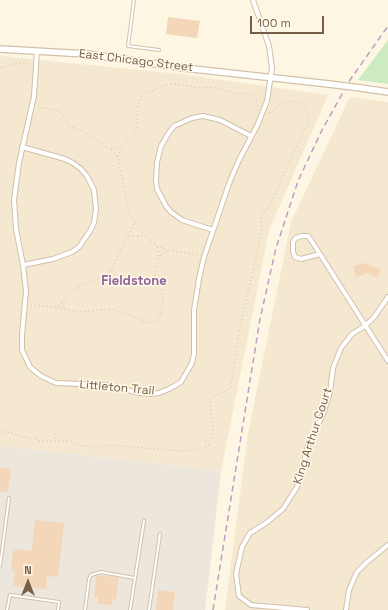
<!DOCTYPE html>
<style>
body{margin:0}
#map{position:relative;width:388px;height:610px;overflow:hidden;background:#fdf6e2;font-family:"Space Grotesk",sans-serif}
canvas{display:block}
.north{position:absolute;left:8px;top:562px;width:40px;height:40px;-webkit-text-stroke:3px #fff9e9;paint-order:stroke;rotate:0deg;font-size:11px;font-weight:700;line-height:16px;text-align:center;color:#755d47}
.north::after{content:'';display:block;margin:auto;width:14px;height:18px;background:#755d47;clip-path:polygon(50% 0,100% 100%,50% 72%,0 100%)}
.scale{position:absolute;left:250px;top:16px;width:74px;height:18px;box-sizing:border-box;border:2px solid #755d47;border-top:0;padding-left:5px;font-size:12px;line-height:14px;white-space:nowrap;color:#755d47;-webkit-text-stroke:3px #fff9e9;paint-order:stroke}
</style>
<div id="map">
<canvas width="388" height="610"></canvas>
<div class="north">N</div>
<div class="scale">100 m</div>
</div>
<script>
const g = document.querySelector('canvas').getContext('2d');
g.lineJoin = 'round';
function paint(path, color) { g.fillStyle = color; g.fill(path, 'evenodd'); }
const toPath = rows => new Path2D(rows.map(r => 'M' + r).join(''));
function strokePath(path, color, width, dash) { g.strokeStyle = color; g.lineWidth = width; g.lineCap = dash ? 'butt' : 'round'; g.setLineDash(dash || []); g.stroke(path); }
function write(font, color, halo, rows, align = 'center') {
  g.font = font + ' "Space Grotesk",sans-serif'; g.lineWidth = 3; g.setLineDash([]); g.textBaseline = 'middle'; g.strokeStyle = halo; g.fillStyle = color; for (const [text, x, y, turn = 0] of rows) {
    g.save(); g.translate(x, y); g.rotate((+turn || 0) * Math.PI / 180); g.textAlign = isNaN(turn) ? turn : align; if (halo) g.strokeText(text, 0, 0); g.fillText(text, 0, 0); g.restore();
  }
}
const residential = toPath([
 [0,56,179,74,328,95,269,230,221,471,0,446],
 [350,97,388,102,388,610,225,610,248,434,291,222]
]);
const industrial = toPath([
 [0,446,221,471,205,610,0,610]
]);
const green = toPath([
 [388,40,388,84,358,80]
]);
const building = toPath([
 [168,17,200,21,197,38,166,34],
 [365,263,381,270,377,278,368,273,356,277,353,266],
 [0,468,11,469,8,492,0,491],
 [35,520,64,523,58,577,47,576,46,589,13,586,15,571,11,571,13,549,32,551],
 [100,575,119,578,116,600,112,599,112,605,98,604,98,597,94,597,96,576],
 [158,590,175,592,173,610,156,610]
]);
const path = toPath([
 [0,68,18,63,30,64],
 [38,107,59,111,63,115,68,126,82,130,97,140,107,148,112,149,122,146,135,132,137,129,138,106,140,100,144,94,166,85,175,84,202,88,215,87,238,94,249,93,253,94,256,99,258,108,259,110],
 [118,157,121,147],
 [135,223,145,236,157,246,168,250,198,255],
 [129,236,143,236],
 [160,256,167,251],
 [62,303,65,309],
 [31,305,56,307,62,302,73,289,97,280,110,273,121,248,135,223,129,214,118,158,115,153,111,150],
 [57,307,77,312,111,309,133,316,147,323,155,322,160,317,163,300,163,295,155,276,156,266,159,257,157,246],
 [0,432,7,432,41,441,70,441,84,446,97,447,111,445,181,451,194,450,209,446,212,437,213,424,210,408,210,400,212,397,228,390,231,387,239,332,262,229,261,218,263,213,268,208,277,190,289,162,308,123,309,117,304,106,299,102,294,101,283,103,272,112,268,113],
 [55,439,56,432],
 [205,441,209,445]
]);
const service = toPath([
 [134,0,128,46,159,50],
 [0,566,9,498],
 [7,610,10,595,59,602,58,610],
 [85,610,89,579,91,575,101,572,106,573,135,578],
 [130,610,144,521],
 [149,610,160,534]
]);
const minor = toPath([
 [37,51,34,96,19,163,14,200,16,229,23,265,26,291,22,335,22,350,30,367,41,376,56,383,106,385,140,393,151,394,159,393,169,389,181,382,192,363,194,354,194,310,199,279,204,257,230,181,239,160,257,126,267,101,272,68,269,46,253,0],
 [22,147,65,159,73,163,81,169,87,176,94,190,96,209,94,223,90,231,79,247,72,252,53,259,23,265],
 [213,230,182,220,171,212,166,206,157,189,156,180,157,162,161,146,168,134,174,126,192,118,203,116,220,120,251,136],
 [320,254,301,259,295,257,293,252,293,242,296,238,302,236,308,236,311,240,388,361],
 [307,610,251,605,239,596,236,574,242,547,250,533,266,523,283,509,297,487,308,446,323,414,330,392,333,368,341,348,352,334,365,326,375,316,388,297],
 [346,610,349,590,357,572,367,562,388,545]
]);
const secondary = toPath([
 [0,49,87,54,184,68,329,84],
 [361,88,388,92]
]);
const rail = toPath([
 [213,610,260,319,276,248,298,181,322,130,350,80,388,26]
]);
const secondaryBridge = toPath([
 [329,84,361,88]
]);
const streetNames = [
 ["East Chicago Street",136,61,7],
 ["Littleton Trail",117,388,5],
 ["King Arthur Court",313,436,-72]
];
const neighbourhoodNames = [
 ["Fieldstone",134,281]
];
paint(residential, '#f5e8d0');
paint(industrial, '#ece6dd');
paint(green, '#ccebc0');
paint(building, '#f4d7b8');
strokePath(service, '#d1c0ab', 4);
strokePath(minor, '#d1c0ab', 6);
strokePath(secondary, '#d4c0a8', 8);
strokePath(path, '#d8ba9b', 1, [1, 3]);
strokePath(service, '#fff', 2);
strokePath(minor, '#fff', 4);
strokePath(secondary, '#fff', 5.5);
strokePath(rail, '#b9a0c6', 1.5, [6, 4]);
strokePath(secondaryBridge, '#d4c0a8', 8, []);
strokePath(secondaryBridge, '#fff', 5.5);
write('12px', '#755d47', '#fff9e9', streetNames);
write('bold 13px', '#8d6299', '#fff9e9', neighbourhoodNames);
</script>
